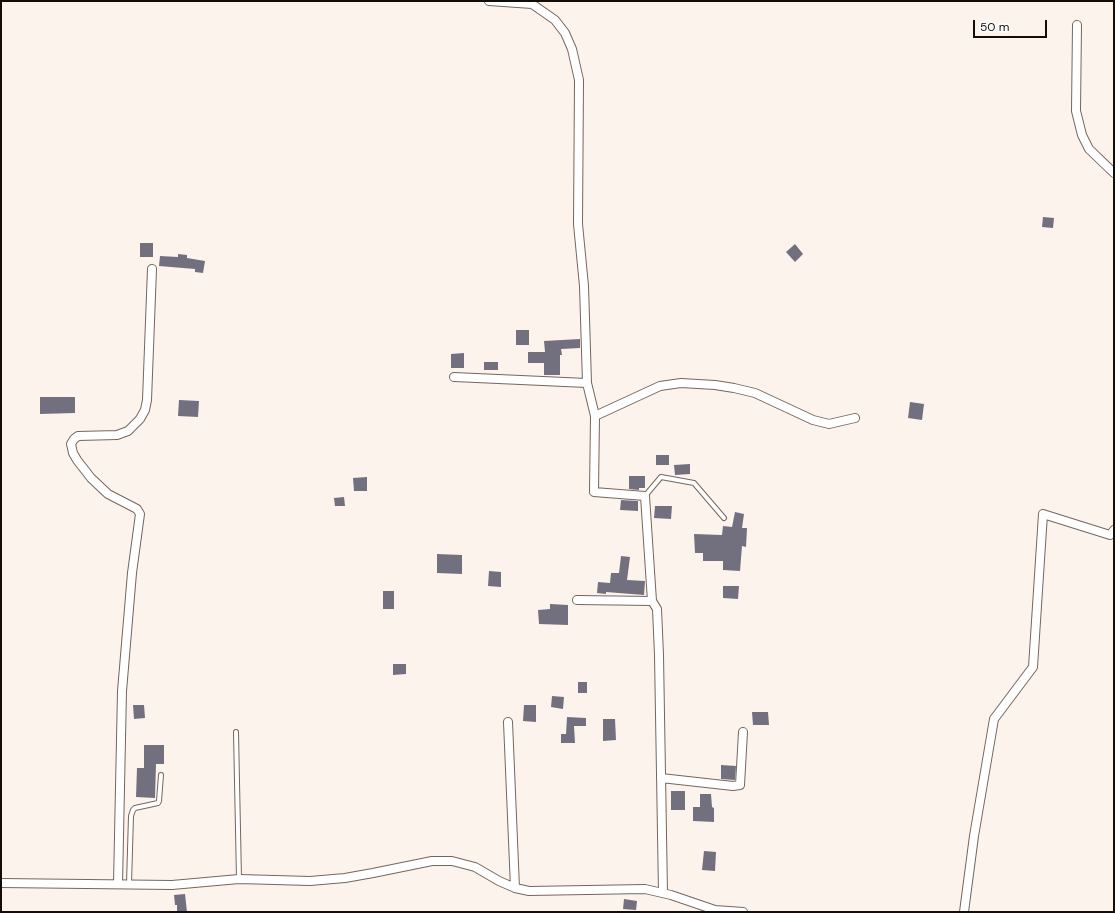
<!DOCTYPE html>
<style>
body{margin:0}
#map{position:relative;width:1115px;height:913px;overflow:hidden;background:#fdf3ed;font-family:"DM Sans",sans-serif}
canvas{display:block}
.frame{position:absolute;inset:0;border:2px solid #120d09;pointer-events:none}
.scale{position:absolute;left:973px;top:20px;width:74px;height:18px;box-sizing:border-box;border:2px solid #120d09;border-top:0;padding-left:5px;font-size:12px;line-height:14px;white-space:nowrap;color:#120d09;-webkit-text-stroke:3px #fff;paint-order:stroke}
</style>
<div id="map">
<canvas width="1115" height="913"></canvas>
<div class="frame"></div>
<div class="scale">50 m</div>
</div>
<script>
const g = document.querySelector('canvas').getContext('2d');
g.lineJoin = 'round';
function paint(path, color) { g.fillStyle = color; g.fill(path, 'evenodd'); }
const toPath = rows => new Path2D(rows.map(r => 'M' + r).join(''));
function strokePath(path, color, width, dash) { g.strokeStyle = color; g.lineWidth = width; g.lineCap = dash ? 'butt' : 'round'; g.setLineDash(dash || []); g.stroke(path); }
const building = toPath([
 [1043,217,1054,218,1053,228,1042,227],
 [140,243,153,243,153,257,140,257],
 [795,244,803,254,795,262,786,252],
 [178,254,187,255,187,258,205,261,203,273,195,272,195,269,159,266,160,256,178,257],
 [516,330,529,330,529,345,516,345],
 [580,339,580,348,561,349,562,355,560,355,560,375,544,375,544,363,528,363,528,352,545,352,544,341],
 [464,353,464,368,451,368,451,354],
 [484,362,498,362,498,370,484,370],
 [40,397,75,397,75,413,40,414],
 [179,400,199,401,198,417,178,416],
 [910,402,924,404,922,420,908,418],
 [656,455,669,455,669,465,656,465],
 [690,464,690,474,675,475,674,465],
 [629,476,645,476,645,488,639,488,639,490,629,489],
 [367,477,367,491,354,491,353,478],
 [344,497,345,506,335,506,334,498],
 [621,500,638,501,638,511,620,510],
 [655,506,672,506,671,519,654,518],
 [735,512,744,514,742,528,747,528,746,547,742,546,740,571,723,570,723,561,703,561,703,553,695,553,694,534,722,535,723,526,732,527],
 [437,554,462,555,462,574,437,573],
 [621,556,630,557,627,580,645,581,644,595,606,592,606,594,597,593,598,582,610,583,611,573,619,573],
 [489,571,501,572,501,587,488,586],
 [723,586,739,586,738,599,723,598],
 [383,591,394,591,394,609,383,609],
 [550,604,568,605,568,625,539,624,538,610,550,609],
 [393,664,406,664,406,674,393,675],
 [578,682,587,682,587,693,578,693],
 [552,696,564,697,563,709,551,707],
 [133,705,144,705,145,718,134,719],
 [524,705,536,705,536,722,523,721],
 [752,712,768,712,769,725,753,725],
 [567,717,586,718,586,726,574,726,575,743,561,743,561,734,566,734],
 [603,719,615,719,616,740,603,741],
 [144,745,164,745,164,764,156,764,155,798,136,797,137,768,144,768],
 [721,765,736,766,735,780,721,779],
 [671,791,685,791,685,810,671,810],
 [700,794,711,794,712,807,714,808,714,822,693,821,693,807,700,807],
 [704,851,716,852,715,871,702,870],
 [185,894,187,912,177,912,177,905,175,905,174,895],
 [624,899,637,901,636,910,623,909]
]);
const service = toPath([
 [645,496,661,477,694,483,724,518],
 [236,732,239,879],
 [129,884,131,816,133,810,135,808,158,803,159,801,161,775]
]);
const minor = toPath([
 [489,1,532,4,555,20,565,33,572,49,579,80,578,224,584,286,587,383,595,416,594,492,645,496,652,601,657,609,659,655,663,893],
 [1077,25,1076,111,1082,135,1089,149,1114,173],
 [454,377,587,383],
 [595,416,660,386,681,383,715,385,734,388,755,393,813,420,829,424,855,418],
 [577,600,652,601],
 [508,722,515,888],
 [661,778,733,786,740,785,743,732],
 [1,883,172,885,239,879,310,881,345,878,373,873,432,861,452,861,475,867,499,881,515,888,529,891,645,889,671,895,715,910,743,912],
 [118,884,122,691,132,573,140,514,137,509,108,494,91,478,77,460,73,453,71,444,74,439,78,436,117,435,128,431,140,419,145,410,147,400,152,269],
 [964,912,974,836,994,719,1033,667,1043,514,1110,535,1114,530]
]);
paint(building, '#72707f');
strokePath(service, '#75665d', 6);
strokePath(minor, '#75665d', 10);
strokePath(service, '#fff', 4);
strokePath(minor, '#fff', 8);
</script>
